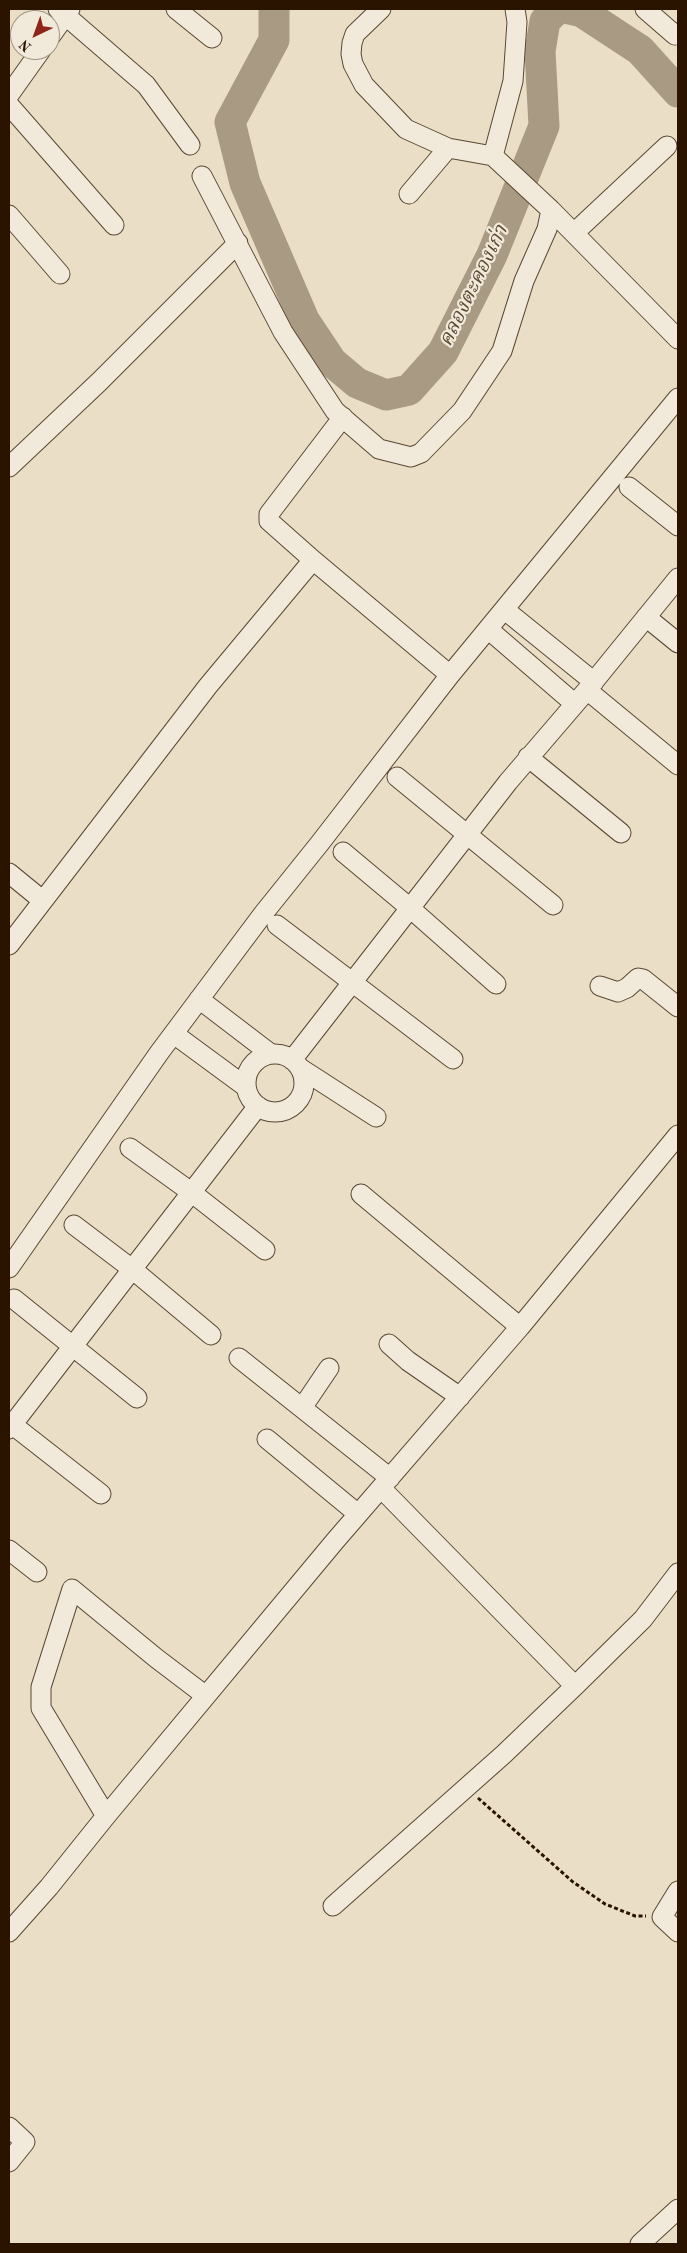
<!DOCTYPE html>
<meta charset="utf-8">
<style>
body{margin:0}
#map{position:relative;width:687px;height:2253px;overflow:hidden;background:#eadfc6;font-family:"Old Standard TT",serif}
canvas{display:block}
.frame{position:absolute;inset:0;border:10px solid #2a1400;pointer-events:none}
.north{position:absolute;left:10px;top:10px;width:50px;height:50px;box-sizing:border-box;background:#f1eada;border:1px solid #a19483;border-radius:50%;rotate:222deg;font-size:14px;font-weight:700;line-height:20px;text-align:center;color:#2a1400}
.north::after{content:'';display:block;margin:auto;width:18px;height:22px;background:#8f2418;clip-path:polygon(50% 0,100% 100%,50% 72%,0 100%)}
</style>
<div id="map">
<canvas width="687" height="2253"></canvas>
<div class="frame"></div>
<div class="north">N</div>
</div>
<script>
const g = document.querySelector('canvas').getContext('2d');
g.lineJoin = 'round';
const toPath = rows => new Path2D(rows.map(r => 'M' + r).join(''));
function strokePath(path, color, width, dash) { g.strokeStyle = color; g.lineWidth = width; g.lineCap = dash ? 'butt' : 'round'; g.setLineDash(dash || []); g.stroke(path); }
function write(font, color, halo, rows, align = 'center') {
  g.font = font + ' "Old Standard TT","Noto Serif Thai",serif'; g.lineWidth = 4.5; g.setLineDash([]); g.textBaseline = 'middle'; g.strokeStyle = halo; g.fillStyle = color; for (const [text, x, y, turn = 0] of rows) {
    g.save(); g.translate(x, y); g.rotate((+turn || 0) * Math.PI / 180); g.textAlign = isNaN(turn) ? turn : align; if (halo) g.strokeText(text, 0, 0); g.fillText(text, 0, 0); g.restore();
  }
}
const river = toPath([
 [274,9,274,40,230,122,245,183,304,320,332,362,357,383,386,395,409,390,443,352,492,255,544,126,540,51,545,21,557,9],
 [569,9,582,12,640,50,678,92]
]);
const path = toPath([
 [478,1798,573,1882,605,1904,635,1916,646,1916]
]);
const minor = toPath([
 [58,9,146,85,190,145],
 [176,9,212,38],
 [381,9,355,34,352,43,351,54,353,64,364,85,406,129,448,148,493,156,551,210,678,339],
 [645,9,675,35,678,33],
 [50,37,70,9],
 [9,95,41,50],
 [9,105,114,225],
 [493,156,513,81,517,22,515,9],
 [202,176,283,332,335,411,379,449,411,457,421,453,462,411,502,351,524,281,547,229,551,210],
 [409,194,448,148],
 [9,215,60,274],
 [574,233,667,146],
 [343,417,269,514,269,521,313,560,450,675],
 [9,467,99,382,238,243],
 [629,487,678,526],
 [505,610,594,682],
 [646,617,678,643],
 [488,629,575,704],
 [587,690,678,765],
 [528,757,621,833],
 [397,777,553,905],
 [343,852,410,908,496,984],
 [9,873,42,900],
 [277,925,453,1059],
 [9,945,208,686,313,560],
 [600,986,618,992,627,988,638,978,643,979,678,1007],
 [199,999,271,1054],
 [174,1034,246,1087],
 '246 1083a29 29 0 1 1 58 0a29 29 0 1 1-58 0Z',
 [292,1060,508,782,587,690,678,578],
 [300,1068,376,1117],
 [130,1148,191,1192,265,1250],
 [361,1194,520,1327],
 [74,1225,132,1269,211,1335],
 [9,1268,159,1053,263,914,320,843,450,675,678,398],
 [14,1299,137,1398],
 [389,1344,408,1361,460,1397],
 [239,1358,390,1478],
 [302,1408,329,1368],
 [9,1422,101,1494],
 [9,1429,258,1106],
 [267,1439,358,1514],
 [381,1488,575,1686],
 [9,1550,37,1572],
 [106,1816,41,1708,41,1687,72,1589,156,1658,206,1696],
 [678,1891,662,1917,678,1932],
 [333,1906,504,1754,575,1686,643,1619,678,1573],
 [9,1932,49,1887,106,1816,335,1541,520,1327,678,1135],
 [9,2127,25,2142,9,2162],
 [640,2244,678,2209]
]);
const waterNames = [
 ["คลองตะคองเก่า",474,286,-64]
];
strokePath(river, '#a99a83', 31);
strokePath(minor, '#5a4732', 21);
strokePath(path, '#2a1400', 3, [4, 2.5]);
strokePath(minor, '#f1eada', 19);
write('italic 20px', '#5d4a34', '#f1eada', waterNames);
</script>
